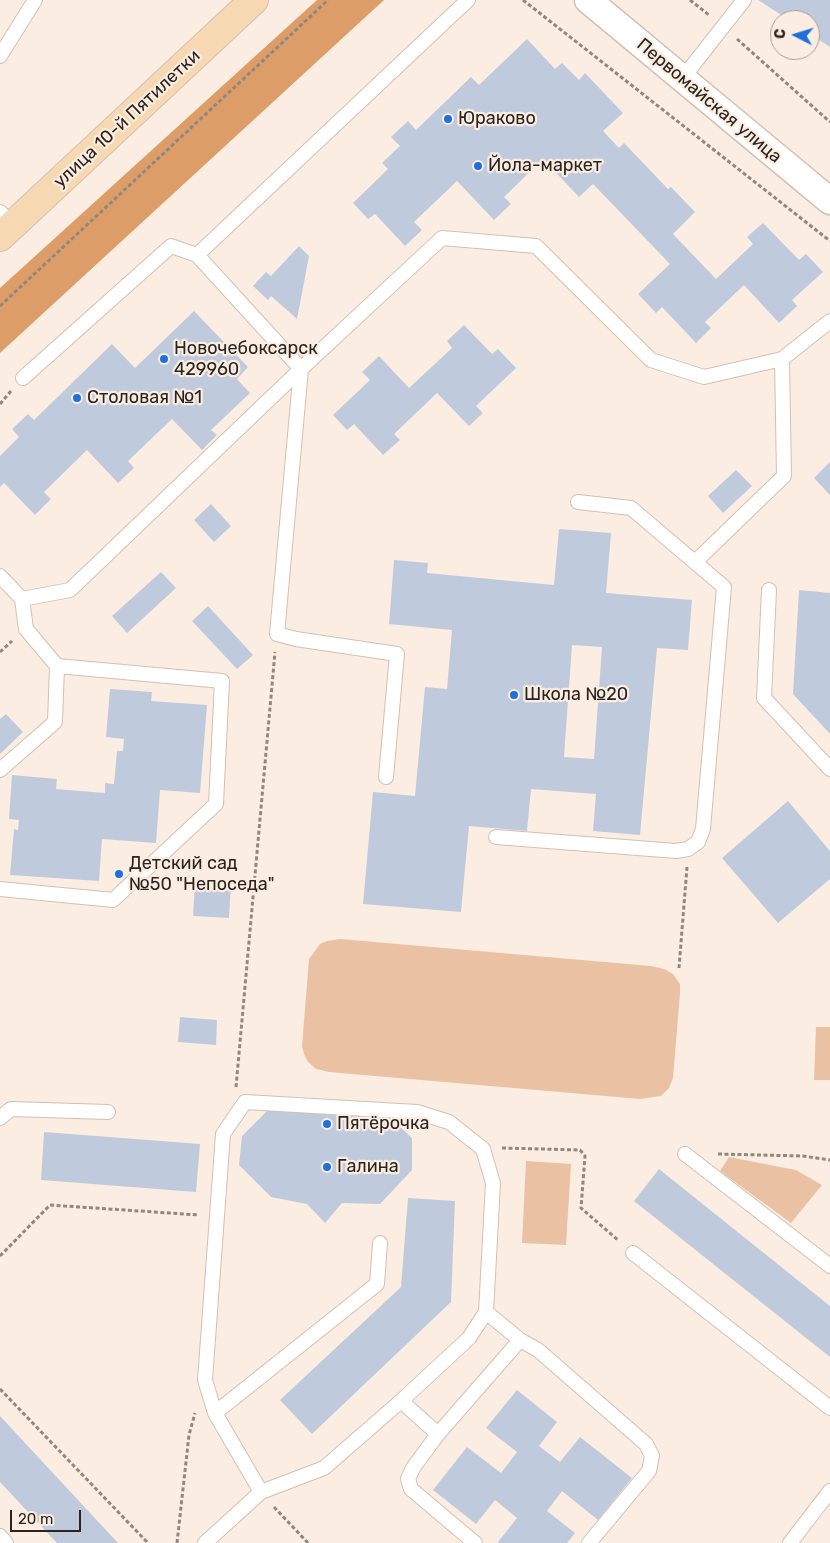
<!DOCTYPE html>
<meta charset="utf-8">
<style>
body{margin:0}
#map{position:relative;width:830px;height:1543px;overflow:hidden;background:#fcede2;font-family:Rubik,sans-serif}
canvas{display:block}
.north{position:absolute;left:770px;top:10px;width:50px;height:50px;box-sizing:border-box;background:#fcede2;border:1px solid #a89d94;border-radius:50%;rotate:275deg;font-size:14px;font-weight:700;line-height:20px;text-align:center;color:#2a241e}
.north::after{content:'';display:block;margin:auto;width:18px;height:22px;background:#1e70da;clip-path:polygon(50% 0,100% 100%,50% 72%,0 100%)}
.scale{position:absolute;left:10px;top:1510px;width:71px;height:22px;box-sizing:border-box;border:2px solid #2a241e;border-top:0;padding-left:6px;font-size:15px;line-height:18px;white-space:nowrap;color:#2a241e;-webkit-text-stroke:4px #fcede2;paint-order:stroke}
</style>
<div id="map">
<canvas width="830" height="1543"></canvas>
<div class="north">С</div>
<div class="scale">20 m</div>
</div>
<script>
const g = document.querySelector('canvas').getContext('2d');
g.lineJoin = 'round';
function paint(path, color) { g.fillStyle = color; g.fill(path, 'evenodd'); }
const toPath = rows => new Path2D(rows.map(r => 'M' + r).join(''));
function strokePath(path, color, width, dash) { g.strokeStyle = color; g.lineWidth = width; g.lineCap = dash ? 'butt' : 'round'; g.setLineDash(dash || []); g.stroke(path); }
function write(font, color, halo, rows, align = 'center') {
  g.font = font + ' Rubik,sans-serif'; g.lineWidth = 4.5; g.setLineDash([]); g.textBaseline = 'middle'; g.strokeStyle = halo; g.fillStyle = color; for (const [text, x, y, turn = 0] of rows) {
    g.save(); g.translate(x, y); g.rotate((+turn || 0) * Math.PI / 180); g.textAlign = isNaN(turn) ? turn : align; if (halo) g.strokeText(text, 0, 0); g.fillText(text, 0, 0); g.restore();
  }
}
const green = toPath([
 [340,939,651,966,664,969,673,974,680,984,680,994,673,1078,669,1088,661,1096,640,1099,329,1072,316,1069,308,1062,304,1054,302,1046,309,959,320,944,327,941],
 [816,1027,830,1027,830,1080,814,1080],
 [729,1157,796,1170,822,1185,791,1223,720,1171],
 [526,1161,571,1164,566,1245,522,1243]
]);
const forest = toPath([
 [317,0,384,0,0,353,0,288]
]);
const building = toPath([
 [758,0,830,0,830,47,810,34,810,20,789,20],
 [527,39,555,69,562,63,579,80,585,73,623,113,603,131,619,148,624,143,668,189,671,187,695,212,673,234,716,279,753,244,747,237,763,223,799,260,806,254,823,272,792,300,797,306,779,323,744,285,705,322,711,328,696,343,662,307,656,313,638,294,670,264,593,184,579,197,543,159,504,197,511,204,494,220,457,181,414,222,422,230,405,246,375,214,368,219,353,203,388,169,382,163,400,146,391,137,408,121,416,130,471,77,479,85],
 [299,246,309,256,297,319,271,296,268,300,253,286,266,272,271,276],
 [194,311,248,367,237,379,250,393,211,430,217,435,202,450,172,419,128,461,134,468,118,483,87,450,44,492,51,499,35,515,4,483,0,487,0,456,19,437,12,429,28,414,34,420,112,344,135,368],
 [464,325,492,354,498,349,516,368,476,406,483,413,469,426,437,393,394,434,400,440,383,455,354,424,347,430,333,415,370,380,362,372,379,356,409,388,452,348,447,341],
 [830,462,830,495,814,478],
 [736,470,752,486,723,513,708,496],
 [211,504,231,526,214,542,194,520],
 [559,529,611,533,606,593,692,600,688,650,657,648,640,835,593,831,596,794,531,789,527,831,469,826,461,912,363,904,373,792,415,796,425,687,447,689,452,630,389,624,394,560,428,563,427,573,554,585],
 [572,645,602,647,594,759,564,757],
 [161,572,176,588,127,633,112,616],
 [799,590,830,593,830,734,793,694],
 [208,606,253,655,237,669,192,621],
 [110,689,152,692,151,701,207,705,200,793,160,790,156,843,102,839,99,881,10,875,14,829,18,830,19,820,9,819,12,775,57,779,56,789,105,793,105,783,114,784,117,751,123,751,124,739,106,737],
 [6,714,23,732,0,754,0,719],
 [788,801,830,851,830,879,778,923,722,858],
 [195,882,231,884,229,918,193,916],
 [180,1017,217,1020,216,1045,178,1042],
 [268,1110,388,1115,412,1138,412,1170,380,1204,342,1203,325,1223,307,1204,271,1197,239,1165,242,1136],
 [44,1132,200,1144,196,1192,41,1180],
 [659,1169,830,1306,830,1357,634,1201],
 [408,1198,455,1201,451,1302,312,1434,280,1400,401,1287],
 [517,1390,557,1422,539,1446,560,1462,580,1437,632,1478,598,1520,562,1491,547,1511,575,1533,567,1543,499,1543,498,1542,517,1518,495,1500,476,1524,433,1490,467,1447,501,1473,517,1452,486,1428],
 [0,1416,118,1543,57,1543,0,1482]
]);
const path = toPath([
 [523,0,830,241],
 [690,0,709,15],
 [737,39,830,122],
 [0,306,328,0],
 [0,404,11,391],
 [0,652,12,641],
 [679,968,687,867],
 [236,1087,275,652],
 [502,1148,580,1150,585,1156,581,1208,619,1241],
 [718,1154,803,1156,830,1160],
 [0,1256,50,1205,199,1215],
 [0,1389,148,1543],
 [274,1507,308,1543],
 [177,1543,189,1435,195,1413]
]);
const service = toPath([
 [0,56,35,0],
 [682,79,744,0],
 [0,212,13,225],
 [197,255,468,0],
 [23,378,171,246,197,255,301,369,277,634,296,639,397,654,386,777],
 [695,562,784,476,782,359],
 [0,576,22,599,70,590,301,369,442,238,536,246,651,360,704,377,782,359,830,321],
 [769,590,764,698,830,769],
 [0,770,55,722,57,666,26,629,22,599],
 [496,837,676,851,688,849,698,842,703,829,724,587,631,508,578,502],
 [0,889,113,900,216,804,222,681,57,666],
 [0,1118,11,1109,108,1112],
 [685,1154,830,1266],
 [633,1253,830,1408],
 [520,1340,538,1350,646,1444,652,1456,649,1471,589,1543],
 [401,1401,438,1434,520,1340,486,1312],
 [438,1434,413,1468,408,1479,411,1489,475,1543],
 [261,1492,215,1413,377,1284,380,1243],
 [0,1536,6,1543],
 [205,1543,261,1492,324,1468,401,1401,469,1338,486,1312,493,1183,483,1149,449,1122,417,1112,245,1102,223,1134,205,1380,215,1413],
 [790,1543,830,1491]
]);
const minor = toPath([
 [588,0,830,201]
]);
const secondary = toPath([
 [0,237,254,0]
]);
const markers = [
 [448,119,5,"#1e70da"],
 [478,166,5,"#1e70da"],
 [164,359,5,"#1e70da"],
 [77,398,5,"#1e70da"],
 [514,695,5,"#1e70da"],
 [119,874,5,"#1e70da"],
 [327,1124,5,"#1e70da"],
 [327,1167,5,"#1e70da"]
];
const streetNames = [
 ["Первомайская улица",709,101,40],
 ["улица 10-й Пятилетки",127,119,-43]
];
const poiNames = [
 ["Юраково",458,119],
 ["Йола-маркет",488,166],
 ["Новочебоксарск",174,349],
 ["429960",174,370],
 ["Столовая №1",87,398],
 ["Школа №20",524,695],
 ["Детский сад",129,864],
 ["№50 \"Непоседа\"",129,885],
 ["Пятёрочка",337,1124],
 ["Галина",337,1167]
];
paint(green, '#eac2a3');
paint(forest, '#dc9d69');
paint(building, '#bfcbdd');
strokePath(service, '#d2c0b2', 16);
strokePath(minor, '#d2c0b2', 29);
strokePath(secondary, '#d2c0b2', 30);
strokePath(path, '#92877f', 3, [4, 2.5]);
strokePath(service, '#fff', 14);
strokePath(minor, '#fff', 26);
strokePath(secondary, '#f6d8b2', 28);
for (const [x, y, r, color] of markers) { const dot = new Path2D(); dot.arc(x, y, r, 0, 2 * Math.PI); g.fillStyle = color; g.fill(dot); strokePath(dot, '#fcede2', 2); }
write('18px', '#2a241e', '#fcede2', streetNames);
write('18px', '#2a241e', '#fcede2', poiNames, 'left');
</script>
